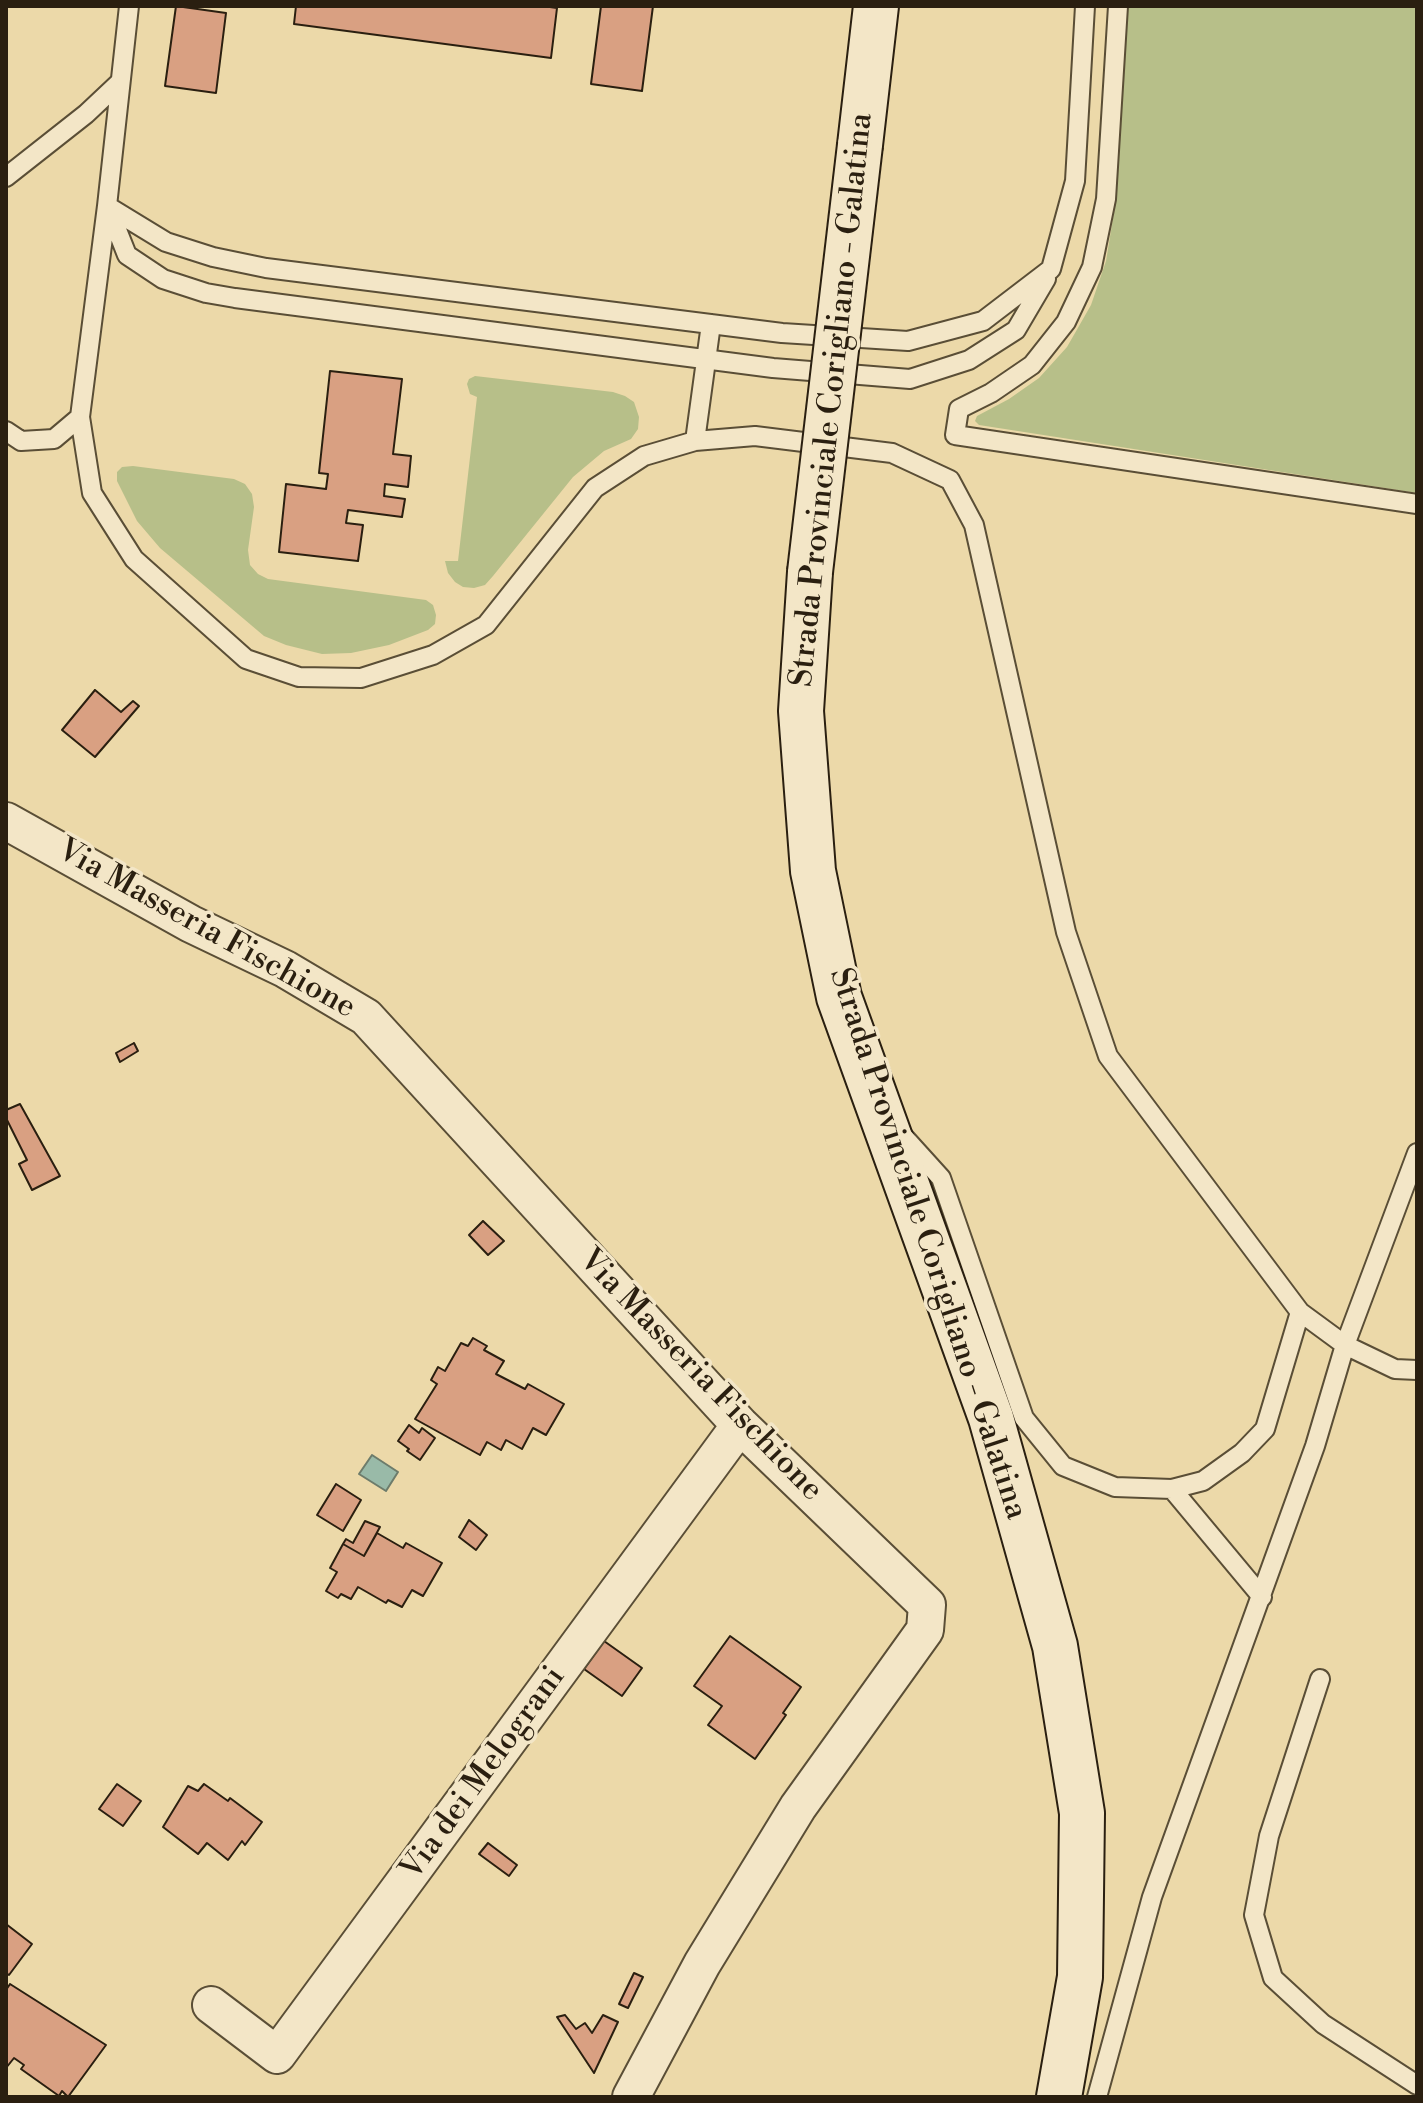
<!DOCTYPE html>
<style>
body{margin:0}
#map{position:relative;width:1423px;height:2103px;overflow:hidden;background:#ecd9a9;font-family:"Libre Bodoni",serif}
canvas{display:block}
.frame{position:absolute;inset:0;border:8px solid #2a1f10;pointer-events:none}
</style>
<div id="map">
<canvas width="1423" height="2103"></canvas>
<div class="frame"></div>
</div>
<script>
const g = document.querySelector('canvas').getContext('2d');
g.lineJoin = 'round';
function paint(path, color) { g.fillStyle = color; g.fill(path, 'evenodd'); }
const toPath = rows => new Path2D(rows.map(r => 'M' + r).join(''));
function strokePath(path, color, width, dash) { g.strokeStyle = color; g.lineWidth = width; g.lineCap = dash ? 'butt' : 'round'; g.setLineDash(dash || []); g.stroke(path); }
function write(font, color, halo, rows, align = 'center') {
  g.font = font + ' "Libre Bodoni",serif'; g.lineWidth = 7; g.setLineDash([]); g.textBaseline = 'middle'; g.strokeStyle = halo; g.fillStyle = color; for (const [text, x, y, turn = 0] of rows) {
    g.save(); g.translate(x, y); g.rotate((+turn || 0) * Math.PI / 180); g.textAlign = isNaN(turn) ? turn : align; if (halo) g.strokeText(text, 0, 0); g.fillText(text, 0, 0); g.restore();
  }
}
const green = toPath([
 [1128,6,1417,6,1417,493,979,425,975,421,977,416,1009,399,1039,378,1067,347,1091,305,1106,261,1116,200],
 [475,376,613,392,625,396,634,402,639,417,638,429,631,439,604,451,573,477,493,576,485,585,474,588,463,587,455,582,448,573,445,561,458,561,477,397,470,394,467,384,469,379],
 [133,466,234,479,245,484,252,494,254,507,248,550,250,565,258,574,268,579,426,600,433,605,436,615,435,624,428,630,389,645,351,653,322,654,286,645,264,636,160,548,137,521,117,481,117,472,122,467]
]);
const water = toPath([
 [372,1455,398,1472,386,1491,359,1474,372,1455]
]);
const building = toPath([
 [176,6,226,13,216,93,165,86,176,6],
 [296,6,543,6,557,8,551,58,294,24,296,6],
 [601,6,653,6,642,91,591,84,601,6],
 [330,371,402,379,393,454,411,456,408,487,385,484,384,496,405,499,402,517,348,510,346,523,363,525,358,561,279,552,286,484,326,489,328,474,319,473,330,371],
 [95,690,121,712,133,701,139,706,95,757,62,730,95,690],
 [134,1043,138,1051,120,1062,116,1053,134,1043],
 [20,1104,60,1176,32,1190,19,1164,27,1160,6,1118,6,1110,20,1104],
 [483,1221,504,1241,488,1255,469,1235,483,1221],
 [473,1338,487,1346,484,1350,504,1361,496,1374,525,1389,528,1384,564,1404,546,1435,533,1428,522,1449,506,1440,501,1450,487,1442,480,1455,415,1419,437,1384,431,1380,438,1367,445,1371,461,1343,468,1346,473,1338],
 [409,1425,419,1433,422,1428,435,1438,420,1460,407,1451,409,1449,398,1441,409,1425],
 [336,1484,361,1500,343,1531,317,1515,336,1484],
 [469,1520,487,1535,476,1550,459,1537,469,1520],
 [365,1521,380,1527,364,1556,343,1544,346,1539,353,1543,365,1521],
 [377,1533,403,1548,406,1543,442,1563,423,1596,412,1590,402,1607,388,1600,386,1603,358,1587,351,1599,341,1594,338,1598,326,1591,337,1572,330,1568,343,1544,364,1556,377,1533],
 [730,1636,801,1687,783,1713,786,1715,755,1759,708,1725,722,1706,694,1686,730,1636],
 [604,1641,642,1668,622,1696,584,1669,604,1641],
 [117,1784,141,1801,123,1826,99,1809,117,1784],
 [204,1784,228,1801,230,1798,262,1822,245,1845,242,1841,228,1860,207,1843,198,1854,163,1827,188,1786,198,1791,204,1784],
 [488,1843,517,1865,509,1876,479,1854,488,1843],
 [6,1924,32,1944,9,1975,6,1973,6,1924],
 [634,1973,643,1977,628,2008,619,2004,634,1973],
 [10,1984,106,2045,68,2097,62,2091,59,2096,21,2069,24,2065,14,2058,6,2068,6,1990,10,1984],
 [565,2015,576,2029,585,2023,592,2033,603,2015,618,2022,594,2073,557,2017,565,2015]
]);
const lane = toPath([
 [129,6,107,206,80,417,92,493,134,559,246,659,299,677,361,678,433,655,486,625,595,488,644,456,695,441,755,436,892,453,950,480,974,525,1066,932,1108,1056,1300,1312,1345,1345,1395,1369,1417,1370],
 [1118,6,1106,199,1092,267,1066,322,1032,365,991,393,959,409,955,435,1417,504],
 [6,177,86,114,120,82],
 [107,206,166,242,213,257,266,268,782,333,908,341,983,321,1051,269,1075,181,1085,6],
 [108,207,127,255,163,279,206,293,235,298,773,368,910,379,969,360,1016,330,1046,279],
 [6,431,21,441,54,439,80,417],
 [695,441,711,324],
 [903,1136,941,1178,1024,1418,1063,1466,1115,1487,1172,1489,1203,1481,1242,1453,1265,1429,1300,1312],
 [1172,1489,1262,1597],
 [1320,1679,1269,1836,1254,1915,1273,1978,1323,2024,1417,2085],
 [1097,2097,1152,1897,1315,1446,1345,1345,1417,1153]
]);
const street = toPath([
 [6,821,191,924,285,969,366,1017,740,1425,927,1605,925,1630,798,1807,702,1964,631,2097],
 [211,2005,277,2055,740,1425]
]);
const secondary = toPath([
 [860,145,876,6],
 [810,572,801,711,813,871,839,997,991,1418,1055,1646,1082,1813,1080,1977,1059,2097]
]);
const secondaryBridge = toPath([
 [810,572,860,145]
]);
const streetNames = [
 ["Strada Provinciale Corigliano - Galatina",833,400,-84],
 ["Via Masseria Fischione",206,930,29],
 ["Strada Provinciale Corigliano - Galatina",927,1244,72],
 ["Via Masseria Fischione",700,1376,46],
 ["Via dei Melograni",484,1774,-54]
];
paint(green, '#b7bf89');
paint(water, '#99baa8');
strokePath(water, '#6d7c6b', 2);
paint(building, '#d9a082');
strokePath(building, '#2a1f10', 2);
strokePath(lane, '#5a4e36', 22);
strokePath(street, '#5a4e36', 40);
strokePath(secondary, '#2a1f10', 48);
strokePath(lane, '#f3e6c7', 18);
strokePath(street, '#f3e6c7', 36);
strokePath(secondary, '#f3e6c7', 44);
strokePath(secondaryBridge, '#2a1f10', 48, []);
strokePath(secondaryBridge, '#f3e6c7', 44);
write('32px', '#2a1f10', '#f3e6c7', streetNames);
</script>
